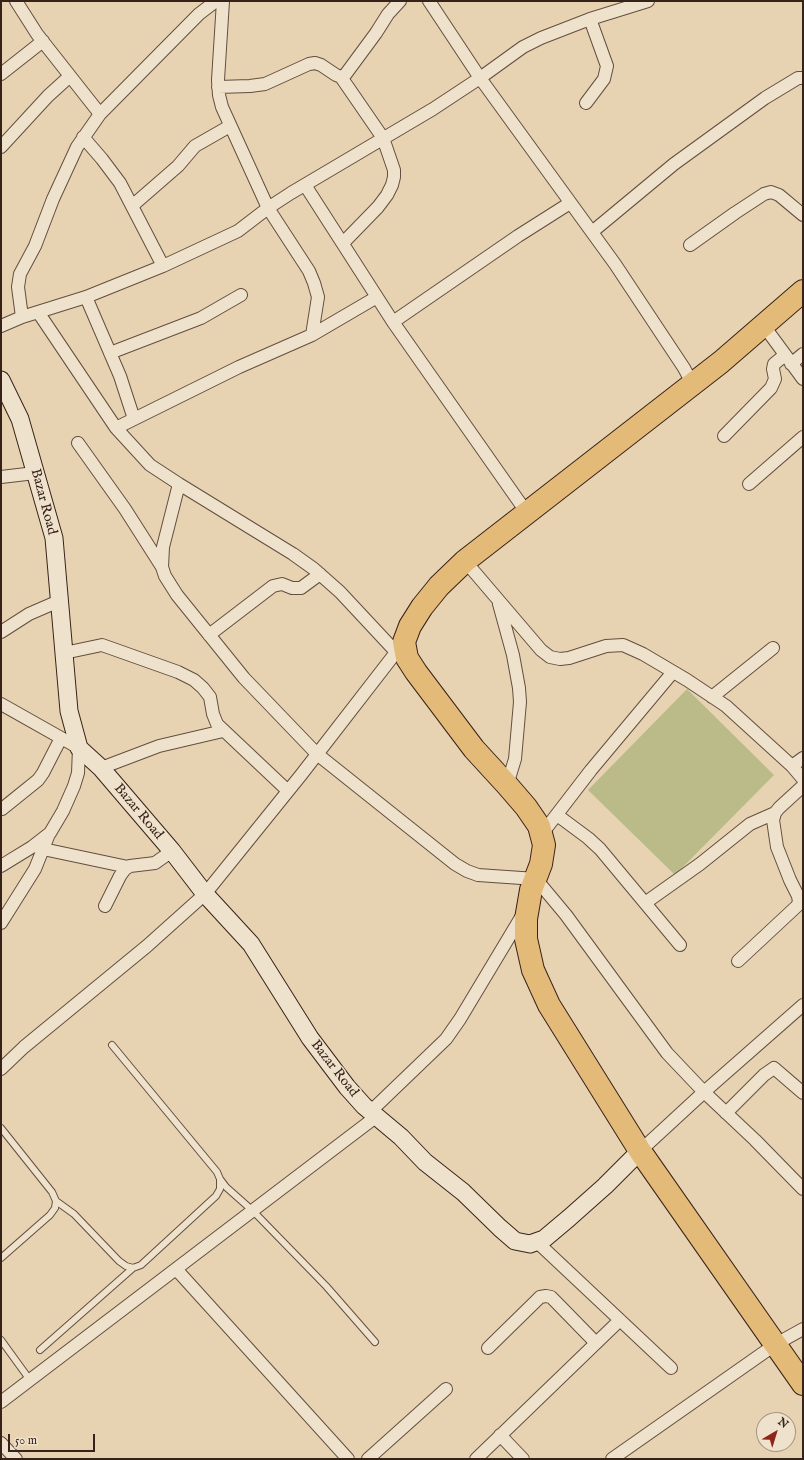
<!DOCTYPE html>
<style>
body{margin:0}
#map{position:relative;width:804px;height:1460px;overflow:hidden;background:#e7d3b1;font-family:"IM FELL English",serif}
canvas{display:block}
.frame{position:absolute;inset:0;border:2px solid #37221a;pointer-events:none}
.north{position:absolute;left:756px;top:1412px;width:40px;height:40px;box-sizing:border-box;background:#efe2cc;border:1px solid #a59585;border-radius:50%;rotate:38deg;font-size:11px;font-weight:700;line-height:16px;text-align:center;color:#37221a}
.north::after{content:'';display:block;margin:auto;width:14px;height:18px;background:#8f2418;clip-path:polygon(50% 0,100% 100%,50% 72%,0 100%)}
.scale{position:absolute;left:8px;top:1434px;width:87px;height:18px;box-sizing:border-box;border:2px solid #37221a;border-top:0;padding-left:5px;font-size:12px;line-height:14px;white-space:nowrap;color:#37221a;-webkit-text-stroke:3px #efe2cc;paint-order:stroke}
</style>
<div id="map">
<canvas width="804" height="1460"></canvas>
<div class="frame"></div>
<div class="north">N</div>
<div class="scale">50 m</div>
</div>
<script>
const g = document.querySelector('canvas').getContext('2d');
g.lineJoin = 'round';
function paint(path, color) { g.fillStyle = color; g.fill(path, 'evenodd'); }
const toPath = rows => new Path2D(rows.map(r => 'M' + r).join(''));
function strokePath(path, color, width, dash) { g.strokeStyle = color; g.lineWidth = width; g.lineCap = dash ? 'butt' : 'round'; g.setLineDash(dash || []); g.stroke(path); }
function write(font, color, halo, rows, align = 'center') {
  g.font = font + ' "IM FELL English",serif'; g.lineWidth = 3; g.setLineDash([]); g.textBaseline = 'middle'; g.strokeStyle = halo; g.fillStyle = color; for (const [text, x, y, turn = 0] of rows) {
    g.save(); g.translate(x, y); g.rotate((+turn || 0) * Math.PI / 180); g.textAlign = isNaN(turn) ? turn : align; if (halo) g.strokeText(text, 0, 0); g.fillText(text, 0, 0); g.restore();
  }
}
const green = toPath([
 [687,689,774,775,675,875,588,790]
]);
const lane = toPath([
 [1,1128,52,1192,56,1201,55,1208,50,1215,1,1258],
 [220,1179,226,1187,253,1211,326,1286,375,1342],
 [56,1201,74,1214,119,1261,126,1266,133,1268,141,1265,216,1196,220,1189,220,1179,217,1172,112,1045],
 [1,1340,30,1380],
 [40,1350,133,1268]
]);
const street = toPath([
 [16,1,37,34,100,114],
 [223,1,218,80,219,95,222,107,268,208,309,271,314,283,318,297,312,335],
 [429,1,480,78,615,264,684,368,692,383],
 [1,74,43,41],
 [341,77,383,138,394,170,394,177,392,185,387,195,378,207,343,243],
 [218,87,250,86,265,84,309,64,315,63,321,65,336,75,341,77,345,75,376,33,388,14,400,1],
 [586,103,604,79,607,66,590,19],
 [83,137,102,159,120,183,163,266],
 [1,147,48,96,70,76],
 [305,185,393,322,527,513],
 [132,206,178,166,195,146,230,126],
 [592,232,674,164,765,98,798,78,803,78],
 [690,245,735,213,764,194,771,192,779,195,803,215],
 [86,297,120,376,134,419],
 [38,312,116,428,150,465,179,484,293,554,314,569,340,592,396,652],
 [22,317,18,287,20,274,35,246,53,199,77,147,100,114,199,14,216,1],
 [393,322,518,236,570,203],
 [1,326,22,317,86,297,163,266,238,231,268,208,291,193,433,109,480,78,523,47,541,38,590,19,648,1],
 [764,326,803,379],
 [110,353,201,318,241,295],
 [791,364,803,354],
 [116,428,239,367,312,335,377,297],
 [724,436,771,388,775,379,773,369,774,364,785,355],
 [78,443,125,509,162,567],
 [1,477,35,473],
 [179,484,163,547,162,567,165,576,177,595,244,678,317,754,455,864,467,871,478,875,536,879,566,915,667,1053,704,1092,755,1140,803,1189],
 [749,484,803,437],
 [465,561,541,650,550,657,560,659,569,658,606,646,623,645,643,654,687,680,726,706,792,766,803,779],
 [499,604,513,655,519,688,520,702,515,759,507,785],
 [1,632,29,614,59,601],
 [209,635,273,586,282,584,292,588,301,588,320,574],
 [64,653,102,645,178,672,194,680,203,688,210,697,213,714,217,724,288,791],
 [712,697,773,648],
 [1,704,79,748,78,773,74,786,63,811,50,833,32,847,1,866],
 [792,766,803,758],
 [101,768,159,746,223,731],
 [2,809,38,780,43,773,61,738],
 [557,815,588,838,600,849,680,945],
 [541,835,591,770,673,672],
 [43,849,128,867],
 [645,903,700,864,750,824,775,813],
 [105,906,120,876,125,869,130,866,155,863,172,851],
 [1,923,35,869,49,834],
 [738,961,797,906,799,902,798,896,790,880,777,847,773,820,775,813,779,808,803,786],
 [1,1069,24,1047,147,946,205,894,301,775,404,642],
 [371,1111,446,1039,460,1019,523,914],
 [726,1113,764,1075,774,1068,803,1093],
 [640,1151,704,1092,803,1005],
 [537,1242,671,1368],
 [176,1269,348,1459],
 [488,1348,536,1301,540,1297,546,1296,551,1297,557,1303,596,1343],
 [1,1402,377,1116],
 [500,1435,523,1459],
 [1,1443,16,1459],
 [368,1459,446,1389],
 [476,1459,620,1320],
 [612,1459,776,1344,803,1329]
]);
const secondary = toPath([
 [1,380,20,419,54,538,69,711,79,748,101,768,172,851,205,894,251,944,310,1038,347,1087,364,1106,401,1137,425,1162,463,1192,500,1228,515,1241,530,1244,544,1239,569,1218,605,1186,640,1151]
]);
const highway = toPath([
 [803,291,721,362,465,561,439,586,422,607,410,626,404,642,407,658,416,672,474,749,507,785,526,807,539,826,544,845,541,864,531,890,526,919,526,939,533,970,549,1005,640,1151,803,1384]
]);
const streetNames = [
 ["Bazar Road",43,502,75],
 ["Bazar Road",138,812,50],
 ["Bazar Road",334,1069,52]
];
paint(green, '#babb88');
strokePath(lane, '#634e40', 8);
strokePath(street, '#634e40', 14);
strokePath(secondary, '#37221a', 19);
strokePath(highway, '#37221a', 24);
strokePath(lane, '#efe2cc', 6);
strokePath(street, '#efe2cc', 12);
strokePath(secondary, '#efe2cc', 17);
strokePath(highway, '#e4ba78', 22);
write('14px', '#37221a', '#efe2cc', streetNames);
</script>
